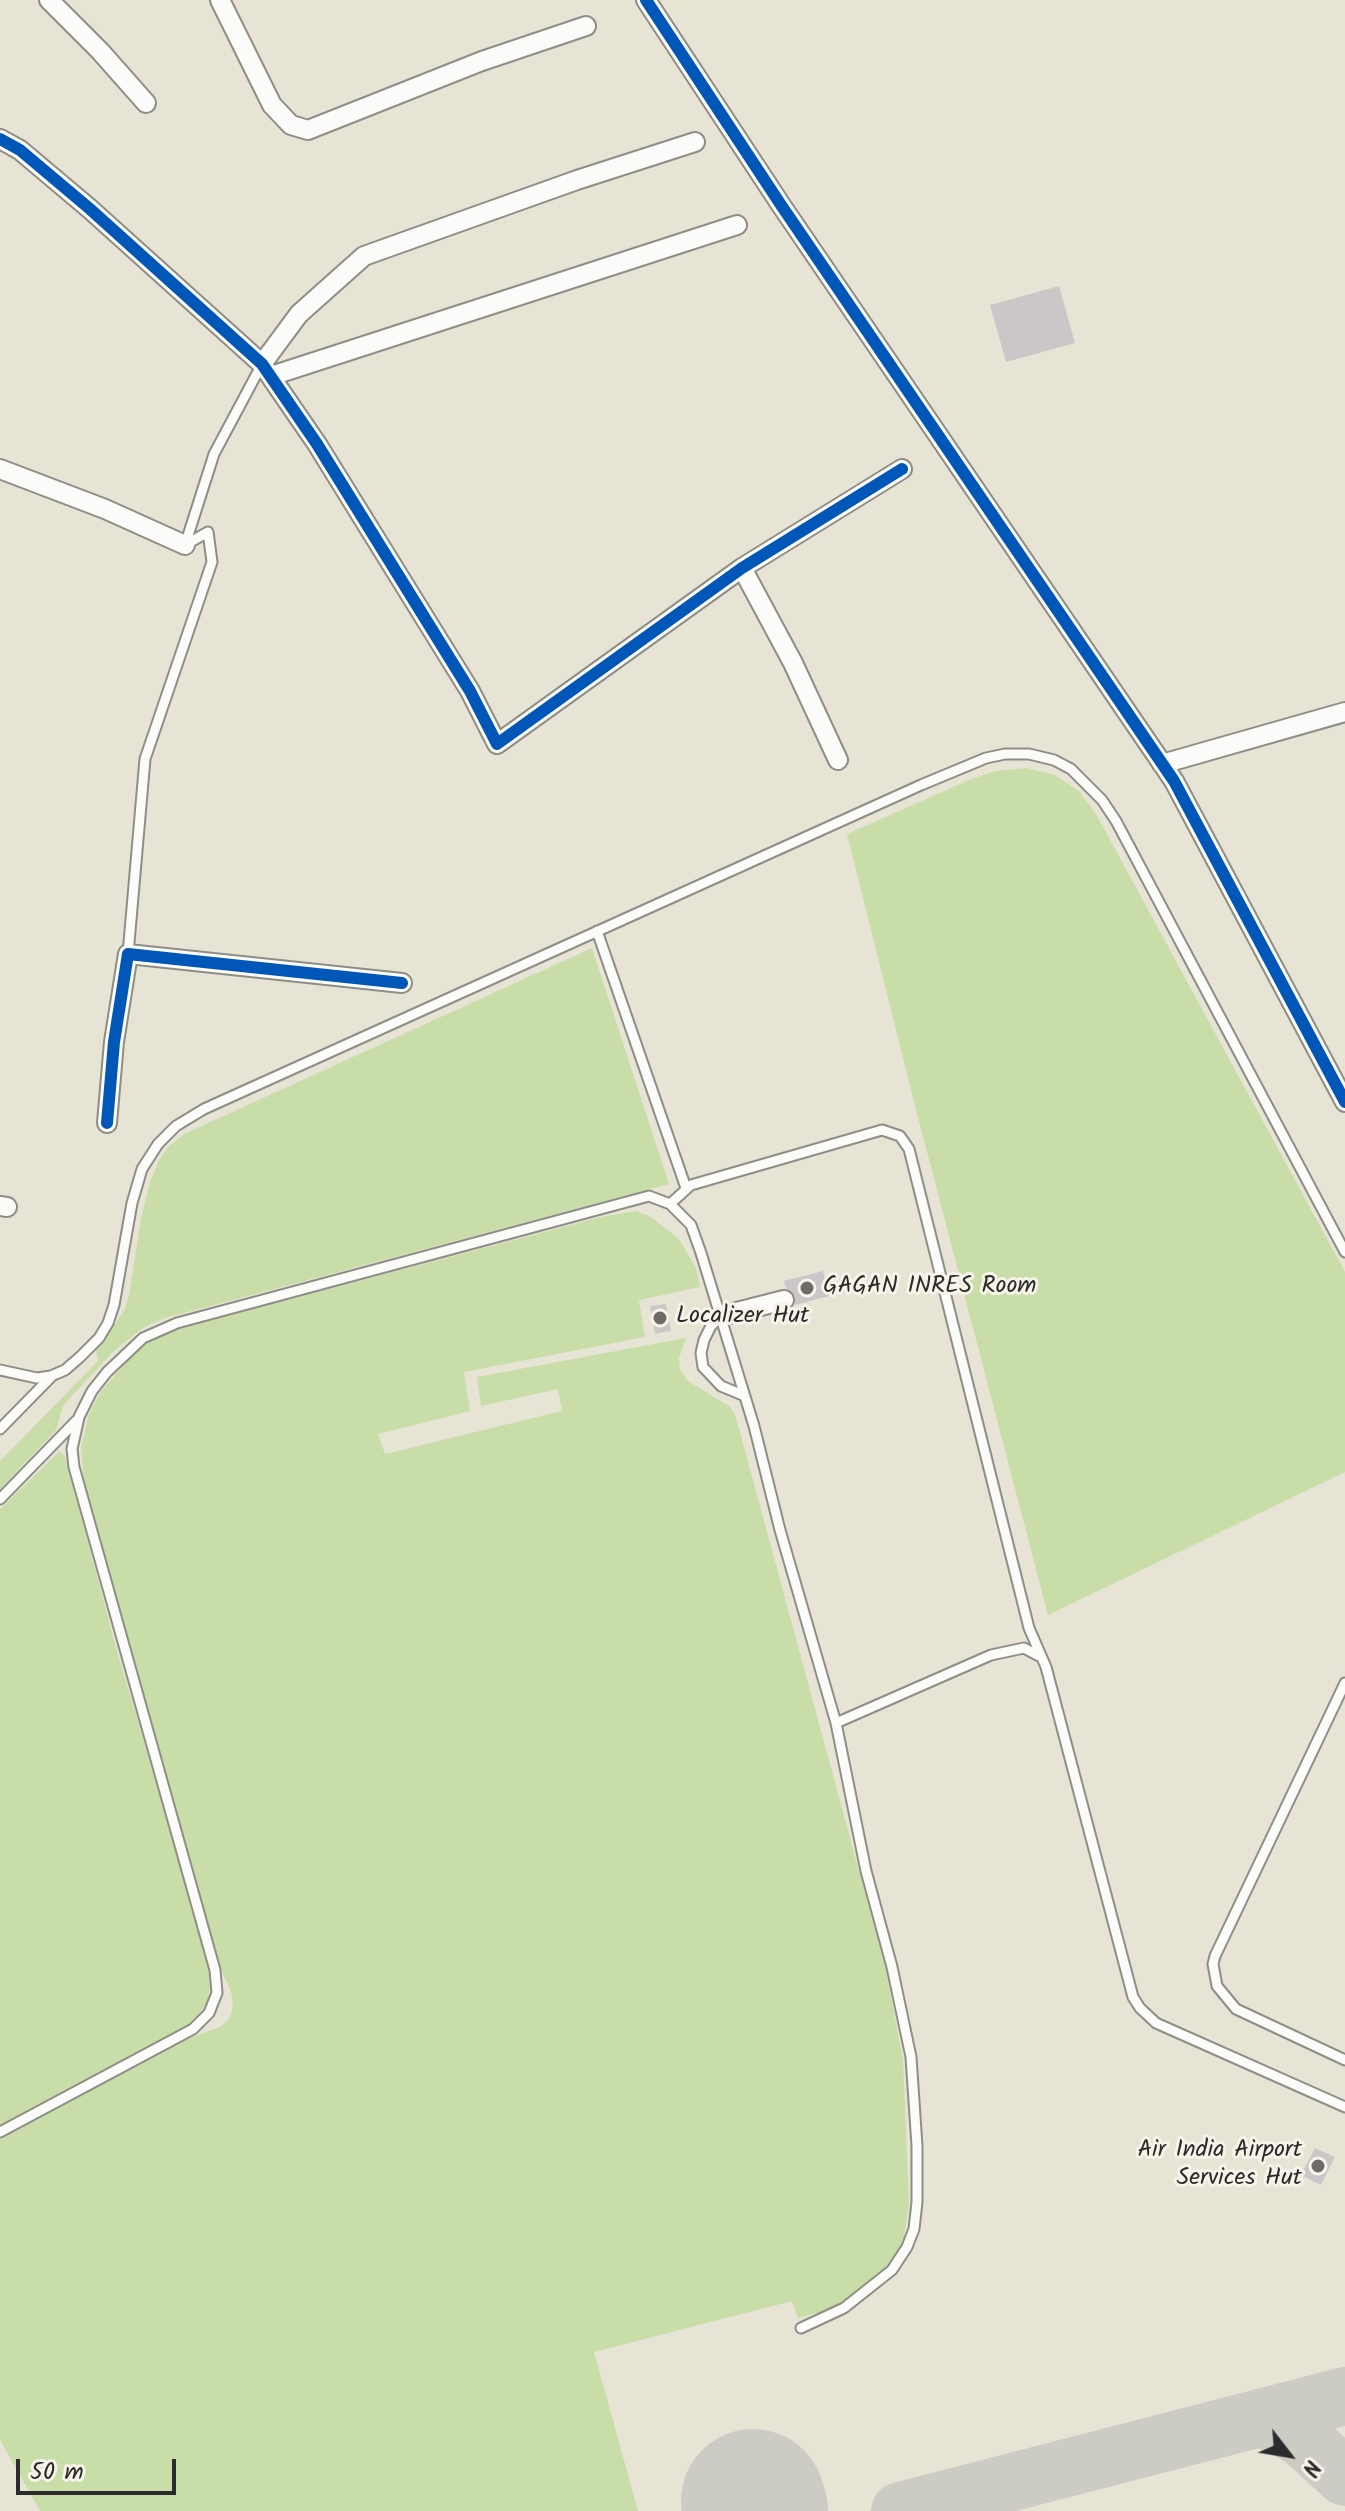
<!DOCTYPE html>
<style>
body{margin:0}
#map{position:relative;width:1345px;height:2511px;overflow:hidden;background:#e7e4d6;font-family:Kalam,sans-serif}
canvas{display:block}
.north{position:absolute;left:1249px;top:2415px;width:80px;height:80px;-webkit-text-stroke:6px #f7f3e8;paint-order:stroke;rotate:121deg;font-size:22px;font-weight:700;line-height:32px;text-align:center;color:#2b2b2b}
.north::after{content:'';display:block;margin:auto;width:28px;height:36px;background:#2b2b2b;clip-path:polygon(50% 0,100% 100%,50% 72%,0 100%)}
.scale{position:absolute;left:16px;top:2459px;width:160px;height:36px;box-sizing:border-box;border:4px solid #2b2b2b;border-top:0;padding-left:10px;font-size:24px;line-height:28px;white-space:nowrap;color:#2b2b2b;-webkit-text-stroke:6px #f7f3e8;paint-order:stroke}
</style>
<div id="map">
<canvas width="1345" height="2511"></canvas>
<div class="north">N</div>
<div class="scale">50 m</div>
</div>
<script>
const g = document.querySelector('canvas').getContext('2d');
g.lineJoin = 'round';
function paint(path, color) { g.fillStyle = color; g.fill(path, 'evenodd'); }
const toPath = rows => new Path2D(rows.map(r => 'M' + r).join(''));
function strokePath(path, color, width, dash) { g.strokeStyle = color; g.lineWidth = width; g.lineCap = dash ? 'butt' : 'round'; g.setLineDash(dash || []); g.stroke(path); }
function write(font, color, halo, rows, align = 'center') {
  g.font = font + ' Kalam,sans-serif'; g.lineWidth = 6; g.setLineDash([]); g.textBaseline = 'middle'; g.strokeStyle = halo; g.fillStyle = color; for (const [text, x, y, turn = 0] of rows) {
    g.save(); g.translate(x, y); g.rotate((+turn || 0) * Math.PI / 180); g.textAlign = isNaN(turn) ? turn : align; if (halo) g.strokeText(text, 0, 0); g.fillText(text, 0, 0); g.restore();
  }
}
const green = toPath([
 [1027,768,1055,775,1079,791,1096,814,1345,1272,1345,1472,1048,1615,914,1102,847,834,969,780,995,771],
 [592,948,669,1184,165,1318,144,1327,115,1350,68,1400,63,1406,56,1430,0,1489,0,1461,98,1361,96,1349,124,1311,129,1296,141,1219,150,1182,159,1160,168,1147,184,1134],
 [636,1211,651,1217,679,1239,696,1268,700,1287,639,1300,645,1337,464,1372,470,1411,378,1434,385,1454,562,1411,558,1389,481,1406,477,1377,686,1338,679,1358,680,1370,688,1381,730,1407,735,1414,887,1974,903,2060,909,2204,904,2238,893,2260,875,2281,850,2299,825,2311,798,2318,792,2301,594,2352,638,2511,40,2511,0,2440,0,2138,176,2043,220,2027,229,2019,233,2007,231,1991,221,1970,84,1481,81,1448,89,1414,100,1393,131,1356,145,1345,170,1331,601,1217],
 [60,1451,65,1457,117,1651,200,1931,209,1973,210,1988,207,2003,193,2022,0,2125,0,1509]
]);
const taxiway = toPath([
 [1261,2418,1284,2427,1302,2438,1345,2477],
 [900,2511,1345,2396]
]);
const runway = toPath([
 [753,2501,756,2511]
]);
const building = toPath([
 [1059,286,1075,343,1006,362,990,305],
 [823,1271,829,1296,795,1305,795,1296,786,1288,784,1281],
 [666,1304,671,1331,655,1334,650,1306],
 [1315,2148,1335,2157,1321,2185,1301,2175]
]);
const service = toPath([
 [597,931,686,1188],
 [128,954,145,759,212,562,208,532,185,545,214,454,262,364],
 [670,1204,691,1225,701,1253,754,1426,780,1530,836,1723],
 [721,1316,711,1326,704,1340,701,1353,703,1367,721,1386,745,1396],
 [0,1370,37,1378,51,1376,65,1370,80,1357,99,1338,108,1323,114,1305,132,1203,142,1169,158,1144,176,1126,204,1109,921,785,986,758,1005,754,1029,754,1054,760,1071,769,1102,800,1116,821,1345,1252],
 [0,1429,51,1377],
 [0,1499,76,1421],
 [1345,1683,1215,1956,1213,1964,1217,1986,1236,2009,1345,2060],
 [0,2132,193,2029,209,2013,217,1993,215,1970,74,1467,72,1449,79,1417,92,1391,107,1372,143,1338,177,1323,649,1196,670,1204,691,1185,882,1130,900,1136,909,1149,1029,1628,1046,1667,1133,1997,1140,2008,1156,2023,1345,2107],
 [801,2328,844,2308,892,2270,907,2247,914,2229,917,2202,917,2146,911,2057,892,1967,866,1871,836,1723,991,1655,1024,1648,1039,1656]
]);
const minor = toPath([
 [49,0,100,51,146,103],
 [220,0,272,105,291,125,308,130,482,61,586,26],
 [646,0,781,205,1174,781,1345,1102],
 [0,139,20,150,90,209,262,364,317,444,470,691,497,744,742,568,902,469],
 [262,364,299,314,364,256,577,180,695,142],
 [271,376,737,225],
 [0,469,105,509,185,545],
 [742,568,793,663,838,760],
 [1162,764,1345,712],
 [107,1123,114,1042,128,954,402,983],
 [0,1206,7,1207],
 [721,1316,784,1300]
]);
const cycleway = toPath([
 [646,0,781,205,1174,781,1345,1102],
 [0,139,20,150,90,209,262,364,317,444,470,691,497,744,742,568,902,469],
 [107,1123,114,1042,128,954,402,983]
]);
const markers = [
 [807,1288,8,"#6d6c67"],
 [660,1318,8,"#6d6c67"],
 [1318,2166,8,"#6d6c67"]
];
const poiNames = [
 ["GAGAN INRES Room",823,1288],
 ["Localizer Hut",676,1318],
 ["Air India Airport",1302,2152,"right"],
 ["Services Hut",1302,2180,"right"]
];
paint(green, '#c8dda8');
strokePath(taxiway, '#cdccc4', 58);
strokePath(runway, '#cdccc4', 144);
paint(building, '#cdc6c9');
strokePath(service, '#8e8d86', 13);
strokePath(minor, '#8e8d86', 22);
strokePath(service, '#fbfbf9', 9);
strokePath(minor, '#fbfbf9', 18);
strokePath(cycleway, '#0057b8', 12);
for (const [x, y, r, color] of markers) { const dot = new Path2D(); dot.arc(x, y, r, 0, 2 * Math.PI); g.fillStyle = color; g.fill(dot); strokePath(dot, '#f7f3e8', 3); }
write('24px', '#2b2b2b', '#f7f3e8', poiNames, 'left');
</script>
